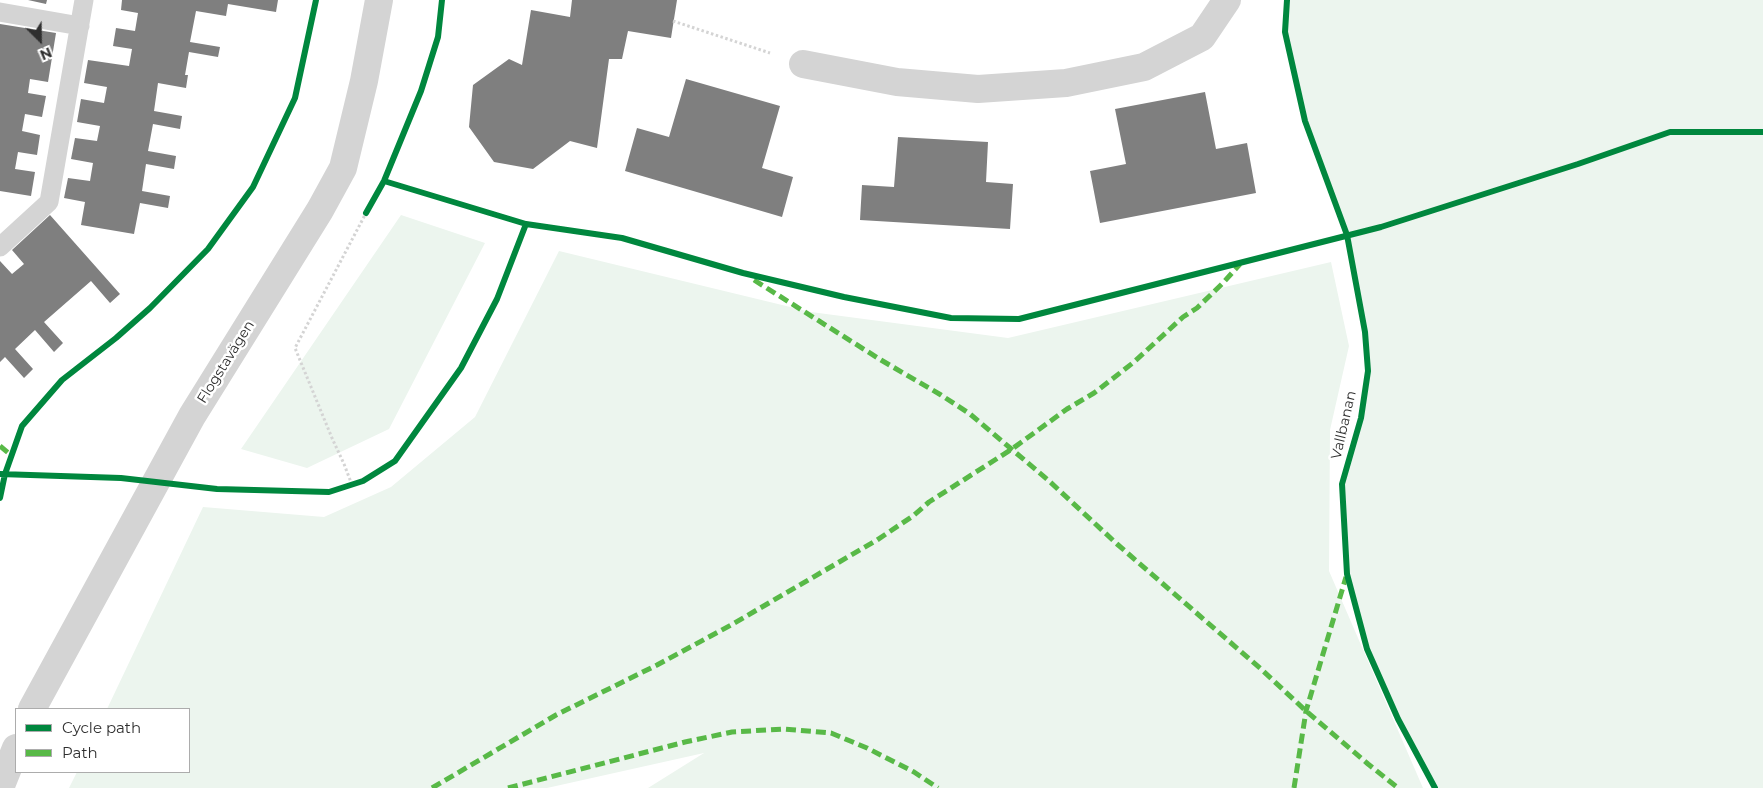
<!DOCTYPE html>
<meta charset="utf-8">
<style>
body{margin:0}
#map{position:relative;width:1763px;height:788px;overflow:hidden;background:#fff;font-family:Montserrat,sans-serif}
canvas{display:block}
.legend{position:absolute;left:15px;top:708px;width:175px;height:65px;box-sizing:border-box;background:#fff;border:1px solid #acacac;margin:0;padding:6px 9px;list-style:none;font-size:15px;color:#2f2f2f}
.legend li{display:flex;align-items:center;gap:10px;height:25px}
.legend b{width:25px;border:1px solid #acacac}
.north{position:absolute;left:15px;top:15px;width:50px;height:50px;-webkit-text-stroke:4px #fff;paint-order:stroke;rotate:157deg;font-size:14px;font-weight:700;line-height:20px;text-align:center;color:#2f2f2f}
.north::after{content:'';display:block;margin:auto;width:18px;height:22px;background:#2f2f2f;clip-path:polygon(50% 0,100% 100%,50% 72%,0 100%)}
</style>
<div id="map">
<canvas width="1763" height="788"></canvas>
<ul class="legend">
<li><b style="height:6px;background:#00873e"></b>Cycle path</li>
<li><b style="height:6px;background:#58b947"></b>Path</li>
</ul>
<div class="north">N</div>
</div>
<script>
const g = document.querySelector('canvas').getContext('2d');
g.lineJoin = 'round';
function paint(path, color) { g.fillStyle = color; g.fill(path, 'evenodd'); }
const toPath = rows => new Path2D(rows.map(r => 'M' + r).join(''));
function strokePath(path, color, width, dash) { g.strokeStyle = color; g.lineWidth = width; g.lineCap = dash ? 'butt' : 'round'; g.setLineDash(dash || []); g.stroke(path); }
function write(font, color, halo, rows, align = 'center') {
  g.font = font + ' Montserrat,sans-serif'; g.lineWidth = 5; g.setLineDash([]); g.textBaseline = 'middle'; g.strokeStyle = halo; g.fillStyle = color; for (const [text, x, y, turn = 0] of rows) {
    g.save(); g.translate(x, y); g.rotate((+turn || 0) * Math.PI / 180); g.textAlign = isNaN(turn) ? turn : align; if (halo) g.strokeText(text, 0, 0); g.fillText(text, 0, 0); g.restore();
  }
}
const green = toPath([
 [1287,0,1763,0,1763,788,1435,788,1398,719,1367,649,1347,574,1342,484,1361,418,1368,371,1365,332,1347,235,1305,121,1285,32],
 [401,215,485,243,389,429,307,468,241,449],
 [559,251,811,312,1008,338,1331,262,1349,346,1330,430,1329,571,1423,788,648,788,704,753,547,788,69,788,77,772,189,772,189,709,107,709,203,507,324,517,391,487,475,417]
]);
const building = toPath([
 [28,0,47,0,46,4],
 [122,0,278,0,276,12,228,4,226,16,196,11,190,42,220,47,218,57,189,52,185,75,188,75,186,88,158,83,154,111,182,116,180,129,153,124,148,151,176,156,174,169,146,164,142,191,170,196,168,208,140,203,134,234,81,225,85,202,64,198,68,178,90,181,93,163,71,159,75,138,97,141,100,126,77,122,81,99,104,103,107,87,84,83,88,60,129,66,132,49,113,46,116,28,135,31,138,13,121,10],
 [572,0,677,0,671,38,628,31,622,59,609,59,597,148,570,141,533,169,494,162,469,127,473,85,509,59,522,65,531,10,570,17],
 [0,24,56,33,48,82,30,79,28,93,46,96,42,117,25,114,22,131,40,135,37,155,18,152,15,169,35,172,31,196,0,191],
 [686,79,780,106,762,168,793,177,782,217,625,171,637,128,669,137],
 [1205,92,1216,149,1247,143,1256,193,1100,223,1090,171,1126,164,1115,109],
 [898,137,988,142,986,182,1013,184,1010,229,860,220,862,185,894,187],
 [50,215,120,294,110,303,91,281,44,322,63,343,54,352,35,330,15,349,33,369,24,378,5,357,0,362,0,261,12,274,24,264,12,250]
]);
const path = toPath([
 [673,21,770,53],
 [352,485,344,464,332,438,295,348,366,213]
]);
const service = toPath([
 [0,12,80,26],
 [0,247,49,202,84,0]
]);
const minor = toPath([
 [803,64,897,82,978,89,1066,83,1144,67,1202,37,1227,0],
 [32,709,192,416,320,210,343,168,364,81,379,0],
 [0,788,16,748]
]);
const quiet = toPath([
 [754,280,881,360,941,395,970,414,1048,480,1117,544,1261,669,1306,711,1368,764,1398,788],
 [0,446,12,456],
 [432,788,556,715,657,665,731,625,877,540,913,516,929,502,1012,449,1067,409,1094,393,1111,380,1134,362,1183,317,1197,308,1223,283,1240,264],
 [508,788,685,742,732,732,784,729,831,733,867,748,914,772,938,788],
 [1294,788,1306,711,1346,577]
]);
const cycleway = toPath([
 [1287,0,1285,32,1305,121,1347,235,1365,332,1368,371,1361,418,1342,484,1347,574,1367,649,1398,719,1435,788],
 [384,181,526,224,622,238,743,273,844,297,951,318,1019,319,1381,227,1578,164,1670,132,1763,132],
 [366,213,384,181,421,91,438,37,442,0],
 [0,474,121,478,217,489,329,492,363,481,395,461,461,368,497,299,526,224],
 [0,498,5,474,22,426,62,380,116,338,150,308,208,249,253,187,295,98,316,0]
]);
const streetNames = [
 ["Flogstavägen",226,362,-58],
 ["Vallbanan",1344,425,-77]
];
paint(green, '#ecf5ee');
paint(building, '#7f7f7f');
strokePath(path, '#d4d4d4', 3, [2.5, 2.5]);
strokePath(service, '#d4d4d4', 19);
strokePath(minor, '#d4d4d4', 28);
strokePath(quiet, '#58b947', 5, [10, 5]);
strokePath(cycleway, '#00873e', 6);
write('14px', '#2f2f2f', '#fff', streetNames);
</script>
